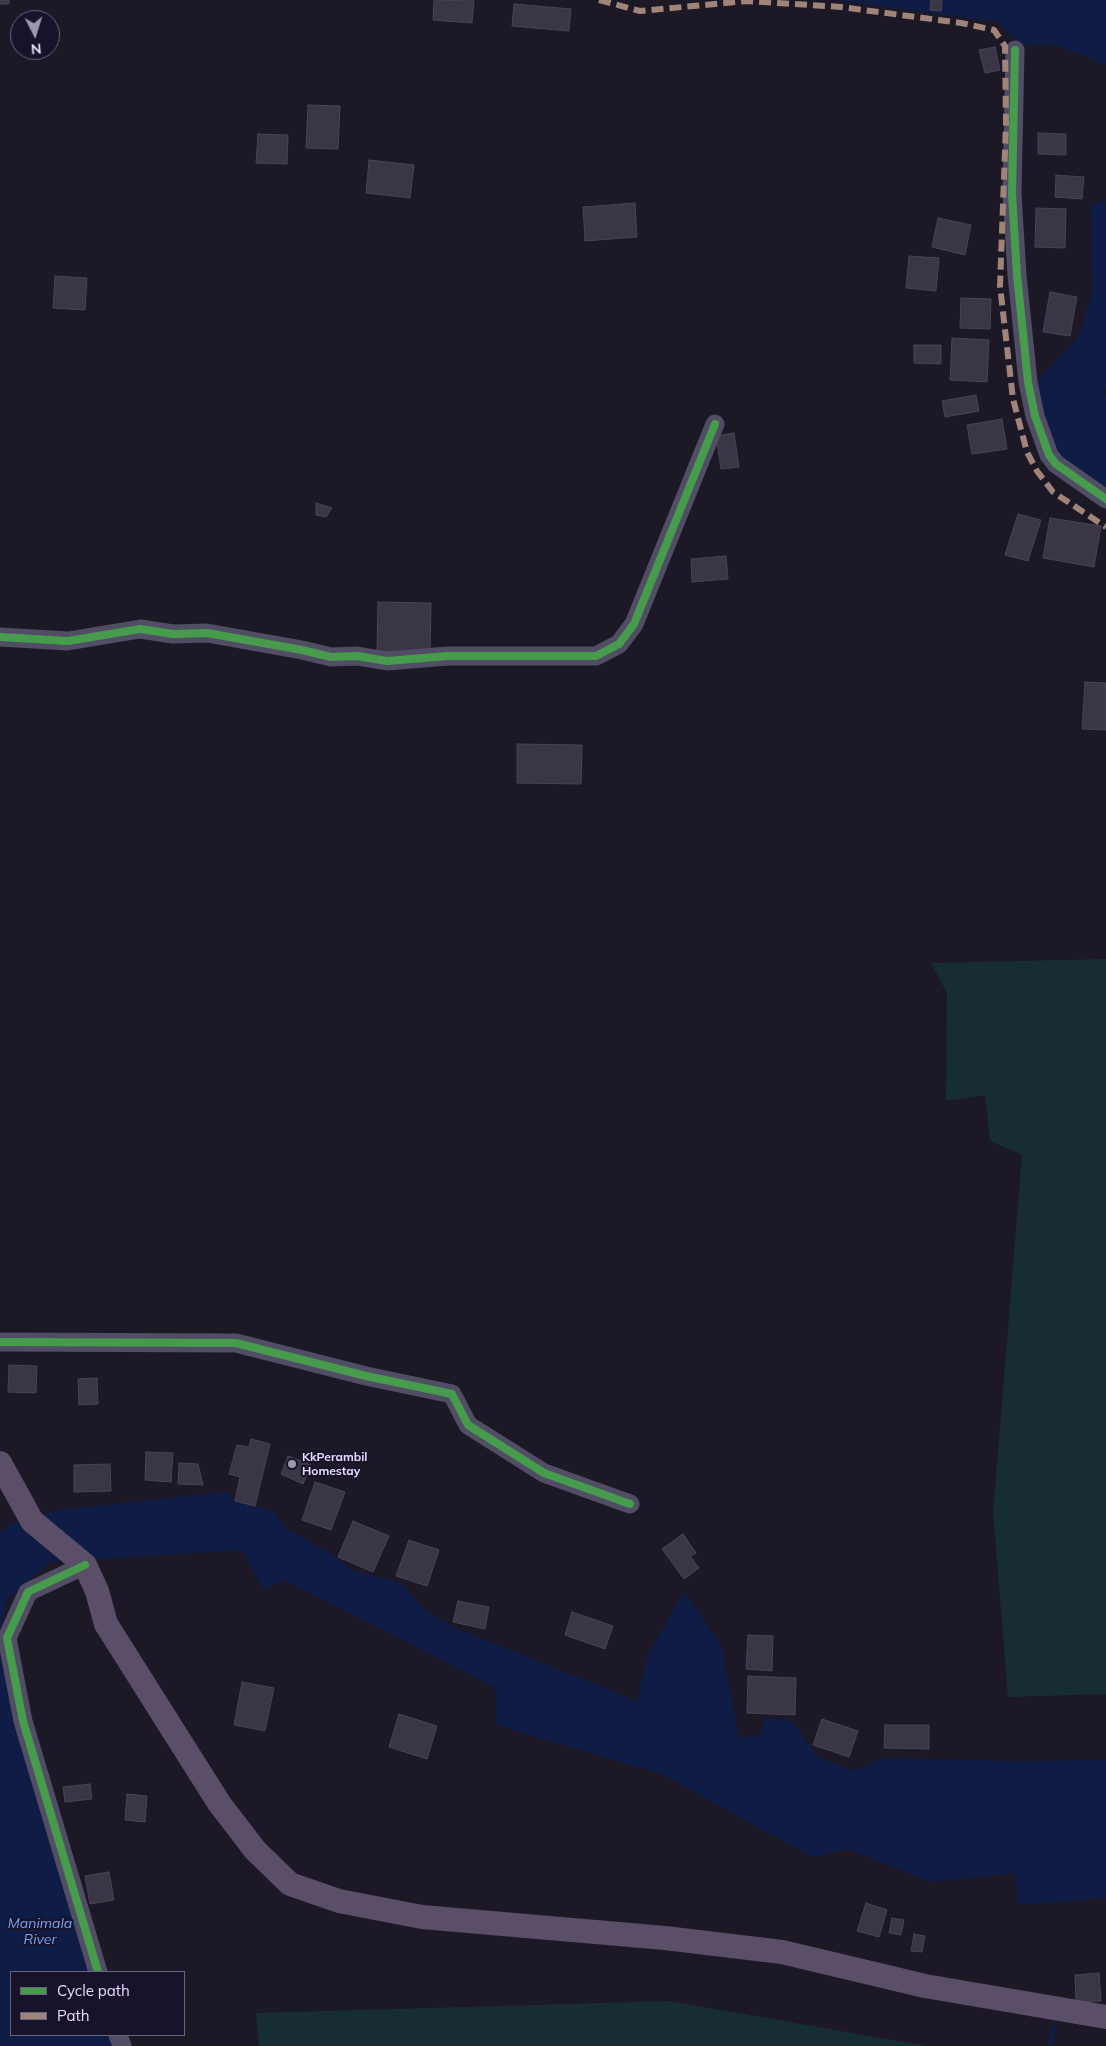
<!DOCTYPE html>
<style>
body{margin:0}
#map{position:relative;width:1106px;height:2046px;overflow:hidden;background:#1c1825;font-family:Mulish,sans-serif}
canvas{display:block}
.legend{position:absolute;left:10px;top:1971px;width:175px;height:65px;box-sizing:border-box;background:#19122b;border:1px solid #6a637f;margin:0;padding:6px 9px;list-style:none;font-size:15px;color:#e4dcfe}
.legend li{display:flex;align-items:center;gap:10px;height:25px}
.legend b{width:25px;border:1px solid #6a637f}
.north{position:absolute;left:10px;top:10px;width:50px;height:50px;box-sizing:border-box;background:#19122b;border:1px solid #6a637f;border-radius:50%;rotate:175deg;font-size:14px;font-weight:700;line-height:20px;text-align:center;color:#e4dcfe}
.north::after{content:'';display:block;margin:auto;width:18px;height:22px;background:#9e97b2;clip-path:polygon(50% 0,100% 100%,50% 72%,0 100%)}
</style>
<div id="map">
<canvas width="1106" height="2046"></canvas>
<ul class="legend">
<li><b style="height:6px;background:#469c4c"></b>Cycle path</li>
<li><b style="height:6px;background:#a18479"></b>Path</li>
</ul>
<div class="north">N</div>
</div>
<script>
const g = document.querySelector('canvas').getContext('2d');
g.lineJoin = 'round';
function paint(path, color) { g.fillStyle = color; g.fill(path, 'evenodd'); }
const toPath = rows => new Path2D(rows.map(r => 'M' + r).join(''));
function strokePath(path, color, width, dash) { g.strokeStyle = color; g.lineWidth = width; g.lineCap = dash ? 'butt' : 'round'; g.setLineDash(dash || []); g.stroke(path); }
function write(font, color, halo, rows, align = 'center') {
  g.font = font + ' Mulish,sans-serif'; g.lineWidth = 4; g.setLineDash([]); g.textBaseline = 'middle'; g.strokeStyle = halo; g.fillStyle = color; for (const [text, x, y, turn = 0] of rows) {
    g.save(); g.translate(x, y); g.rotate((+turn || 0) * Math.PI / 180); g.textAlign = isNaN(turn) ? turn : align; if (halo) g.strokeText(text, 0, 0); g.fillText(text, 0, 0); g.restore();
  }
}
const green = toPath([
 [1106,959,1106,1694,1008,1697,993,1513,1022,1155,990,1141,985,1095,946,1101,947,993,931,963],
 [670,2001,927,2046,259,2046,256,2013]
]);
const water = toPath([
 [837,0,1106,0,1106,65,1056,45,1021,45,998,22],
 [1106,201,1106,386,1104,395,1106,396,1106,510,1096,500,1048,471,1035,436,1032,386,1078,337,1092,295,1091,204],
 [225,1492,235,1501,274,1511,284,1527,331,1554,352,1570,401,1583,423,1608,455,1628,637,1701,648,1654,684,1591,722,1647,739,1738,760,1736,764,1718,792,1721,818,1757,854,1771,883,1758,1015,1761,1106,1760,1106,1898,1017,1905,1015,1873,930,1882,848,1849,812,1857,662,1774,496,1725,495,1687,284,1580,263,1590,242,1550,50,1562,7,1599,0,1636,0,1532,15,1522,58,1510],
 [0,1644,92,1972,11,1972,11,2035,109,2035,112,2046,0,2046]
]);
const stream = toPath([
 [1050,2046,1054,2028]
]);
const building = toPath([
 [0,0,9,0,9,4,0,4,0,0],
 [434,0,474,1,472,23,433,20,434,0],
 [931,0,942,0,941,11,930,10,931,0],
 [514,4,571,9,569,31,512,26,514,4],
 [995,47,1000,70,985,73,979,50,995,47],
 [308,105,340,106,338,149,306,148,308,105],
 [1038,133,1066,134,1066,155,1038,154,1038,133],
 [258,134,288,135,287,164,256,163,258,134],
 [369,160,414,165,410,198,366,193,369,160],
 [1056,175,1084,177,1082,199,1055,197,1056,175],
 [635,203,637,237,585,241,583,207,635,203],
 [1036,208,1066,209,1065,248,1035,247,1036,208],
 [938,218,971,225,965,255,932,247,938,218],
 [909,256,939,258,936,291,906,288,909,256],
 [55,276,87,278,85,310,53,308,55,276],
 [1050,292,1077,297,1070,336,1043,332,1050,292],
 [961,298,991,299,990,329,960,328,961,298],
 [952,338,989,340,987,382,950,380,952,338],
 [914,345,941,345,941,364,914,363,914,345],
 [976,395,979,411,945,417,942,401,976,395],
 [1002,419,1007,449,972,454,967,425,1002,419],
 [734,433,739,467,721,469,716,436,734,433],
 [316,503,332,508,326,517,316,515,316,503],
 [1018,514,1041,520,1028,561,1005,555,1018,514],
 [1050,518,1101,526,1094,567,1043,558,1050,518],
 [726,556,728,579,692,582,691,559,726,556],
 [378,602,431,603,430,652,377,651,378,602],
 [1085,682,1106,683,1106,730,1082,729,1085,682],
 [517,744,582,745,581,784,517,783,517,744],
 [9,1365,37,1366,36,1393,8,1392,9,1365],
 [97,1378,98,1404,79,1405,78,1379,97,1378],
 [251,1439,270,1444,255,1506,235,1501,240,1477,229,1474,237,1445,249,1447,251,1439],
 [146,1452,173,1453,171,1482,145,1480,146,1452],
 [288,1456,311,1465,303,1484,281,1474,288,1456],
 [179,1463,198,1464,203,1485,178,1484,179,1463],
 [110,1464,111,1491,74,1492,74,1465,110,1464],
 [315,1482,345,1492,331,1530,302,1520,315,1482],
 [353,1521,389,1536,373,1572,338,1557,353,1521],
 [683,1534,696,1553,690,1556,699,1568,684,1579,662,1549,683,1534],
 [409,1540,439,1550,427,1586,396,1576,409,1540],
 [458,1601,489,1607,485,1629,453,1622,458,1601],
 [572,1612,613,1626,605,1649,565,1635,572,1612],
 [748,1635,773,1636,772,1671,746,1669,748,1635],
 [748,1676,796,1678,795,1715,747,1713,748,1676],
 [242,1682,274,1688,265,1731,234,1725,242,1682],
 [399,1714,437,1726,427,1759,389,1747,399,1714],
 [822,1719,858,1731,849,1757,813,1745,822,1719],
 [885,1725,929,1725,929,1749,884,1748,885,1725],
 [90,1784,92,1799,65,1802,63,1787,90,1784],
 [127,1794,147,1796,145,1822,125,1820,127,1794],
 [109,1872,114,1900,90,1904,85,1876,109,1872],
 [866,1903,887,1910,879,1937,857,1931,866,1903],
 [892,1918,904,1920,901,1935,889,1933,892,1918],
 [914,1934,925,1936,922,1952,911,1951,914,1934],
 [1099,1973,1101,2001,1076,2002,1075,1975,1099,1973]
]);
const minor = toPath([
 [1015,50,1012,194,1017,275,1028,382,1035,416,1049,455,1056,464,1106,499],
 [0,637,68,641,140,629,173,634,207,633,302,650,331,657,357,656,387,661,448,656,596,656,619,644,634,624,715,424],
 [0,1342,236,1343,366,1376,452,1394,468,1425,544,1473,630,1504],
 [85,1565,28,1592,7,1638,23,1721,98,1972],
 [118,2035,122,2046]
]);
const major = toPath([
 [0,1463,32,1521,85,1565,97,1591,106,1624,219,1803,255,1850,290,1884,339,1901,422,1917,665,1938,782,1952,925,1986,1106,2017]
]);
const quiet = toPath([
 [599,0,640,11,747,1,841,7,961,23,994,30,1005,46,1006,124,1000,286,1013,399,1027,452,1037,471,1053,492,1106,527]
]);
const cycleway = toPath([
 [1015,50,1012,194,1017,275,1028,382,1035,416,1049,455,1056,464,1106,499],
 [0,637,68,641,140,629,173,634,207,633,302,650,331,657,357,656,387,661,448,656,596,656,619,644,634,624,715,424],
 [0,1342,236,1343,366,1376,452,1394,468,1425,544,1473,630,1504],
 [85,1565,28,1592,7,1638,23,1721,98,1972]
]);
const markers = [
 [292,1464,5,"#9e97b2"]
];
const poiNames = [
 ["KkPerambil",302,1457],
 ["Homestay",302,1471]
];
const waterNames = [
 ["Manimala",40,1924],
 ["River",40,1940]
];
paint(green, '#162e32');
paint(water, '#0e1c46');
strokePath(stream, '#0e1c46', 5.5);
paint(building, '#3b3646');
strokePath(building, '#494358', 1);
strokePath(minor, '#514d65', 19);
strokePath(major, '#5a4e69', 24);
strokePath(quiet, '#a18479', 6, [12, 6]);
strokePath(cycleway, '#469c4c', 8);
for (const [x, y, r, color] of markers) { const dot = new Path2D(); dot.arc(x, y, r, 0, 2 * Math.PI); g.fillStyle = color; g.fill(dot); strokePath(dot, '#19122b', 2); }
write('bold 12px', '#e4dcfe', '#19122b', poiNames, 'left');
write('italic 14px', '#6eaafb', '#19122b', waterNames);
</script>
